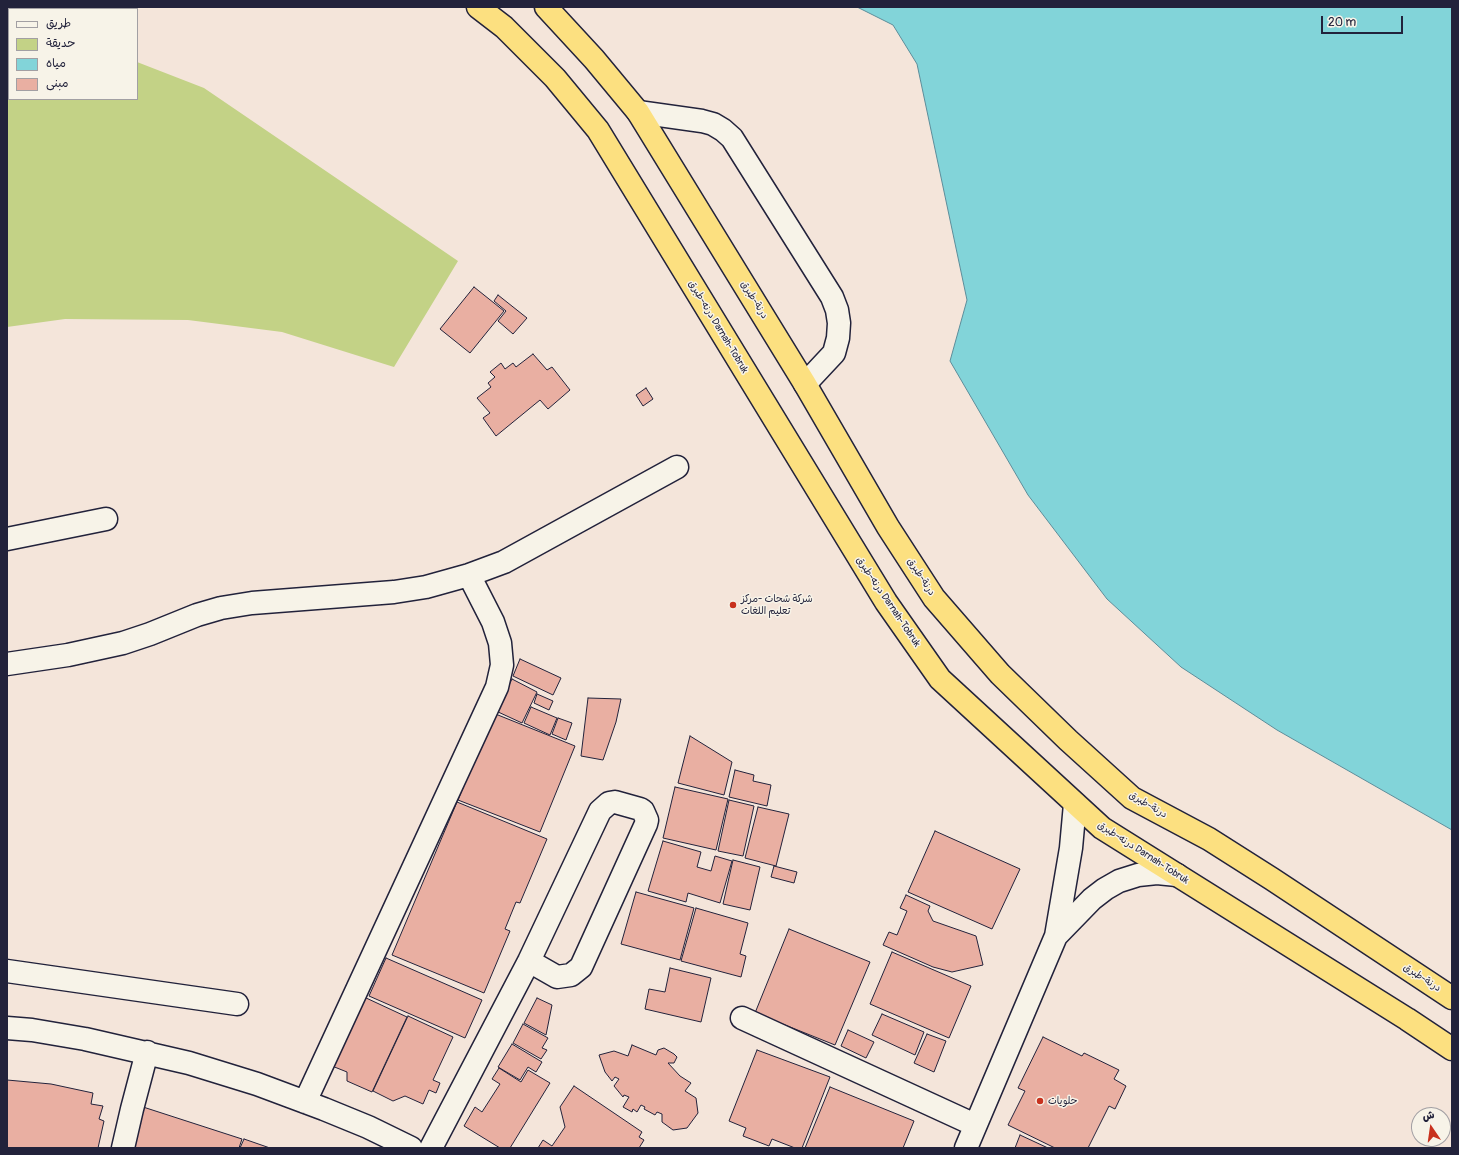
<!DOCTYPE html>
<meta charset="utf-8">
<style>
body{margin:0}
#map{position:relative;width:1459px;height:1155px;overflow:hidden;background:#f4e5da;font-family:Pangolin,"Playpen Sans Arabic",sans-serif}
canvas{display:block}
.frame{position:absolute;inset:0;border:8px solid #22223b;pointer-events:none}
.legend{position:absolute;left:8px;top:8px;width:130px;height:92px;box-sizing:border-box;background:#f7f3e8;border:1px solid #a29fa3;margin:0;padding:5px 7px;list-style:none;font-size:12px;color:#22223b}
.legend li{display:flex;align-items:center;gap:8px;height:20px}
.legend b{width:20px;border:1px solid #a29fa3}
.north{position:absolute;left:1411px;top:1107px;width:40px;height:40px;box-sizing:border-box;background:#f7f3e8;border:1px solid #a29fa3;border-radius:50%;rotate:347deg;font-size:11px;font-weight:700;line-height:16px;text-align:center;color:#22223b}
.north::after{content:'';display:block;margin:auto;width:14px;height:18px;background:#c8321e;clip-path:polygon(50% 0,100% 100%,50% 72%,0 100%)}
.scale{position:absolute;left:1321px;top:16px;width:82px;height:18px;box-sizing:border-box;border:2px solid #22223b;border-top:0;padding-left:5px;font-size:12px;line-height:14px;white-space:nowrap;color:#22223b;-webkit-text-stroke:3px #f7f3e8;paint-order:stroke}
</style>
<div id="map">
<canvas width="1459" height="1155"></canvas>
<div class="frame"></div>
<ul class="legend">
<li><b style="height:5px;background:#f7f3e8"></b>طريق</li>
<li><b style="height:11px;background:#c3d286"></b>حديقة</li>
<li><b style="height:11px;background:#82d4d9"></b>مياه</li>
<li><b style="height:11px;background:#e9afa2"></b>مبنى</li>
</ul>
<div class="north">ش</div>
<div class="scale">20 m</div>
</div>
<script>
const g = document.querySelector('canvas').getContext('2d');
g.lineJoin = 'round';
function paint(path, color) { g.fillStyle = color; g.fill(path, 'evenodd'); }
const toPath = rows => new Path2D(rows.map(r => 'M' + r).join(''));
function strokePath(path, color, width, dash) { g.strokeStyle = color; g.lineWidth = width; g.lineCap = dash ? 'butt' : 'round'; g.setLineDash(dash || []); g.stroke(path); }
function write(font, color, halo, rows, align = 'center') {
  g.font = font + ' Pangolin,"Playpen Sans Arabic",sans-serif'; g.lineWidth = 3; g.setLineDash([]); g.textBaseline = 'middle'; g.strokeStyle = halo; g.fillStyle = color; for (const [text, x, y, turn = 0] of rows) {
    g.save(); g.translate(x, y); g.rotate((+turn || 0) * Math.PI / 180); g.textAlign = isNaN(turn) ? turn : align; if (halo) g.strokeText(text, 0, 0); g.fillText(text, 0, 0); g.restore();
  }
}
const green = toPath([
 [7,39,9,40,9,99,137,99,137,62,204,88,458,261,394,367,282,332,188,320,65,319,7,327]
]);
const water = toPath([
 [857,7,1452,7,1452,830,1277,730,1181,667,1107,599,1028,495,950,361,967,300,917,64,893,25,857,7]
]);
const building = toPath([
 [474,287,504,311,470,353,440,329,474,287],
 [498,295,527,318,513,334,498,321,506,311,494,301,498,295],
 [533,354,547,370,552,367,570,390,548,409,540,400,496,436,483,418,490,413,477,398,491,387,488,383,495,377,490,372,501,363,505,369,513,363,516,367,533,354],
 [646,388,653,399,643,406,636,395,646,388],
 [520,659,561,678,553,695,513,676,520,659],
 [512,679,537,692,522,723,496,711,512,679],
 [537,694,553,701,549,710,534,703,537,694],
 [588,698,621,699,616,722,603,760,581,756,588,698],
 [531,707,557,718,550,735,524,723,531,707],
 [493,713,575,746,540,832,458,800,493,713],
 [558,718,572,723,566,740,552,734,558,718],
 [690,736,732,762,724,795,678,783,690,736],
 [735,770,754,775,753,781,771,785,767,806,729,797,735,770],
 [675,787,728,799,716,850,663,838,675,787],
 [729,800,754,806,743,856,718,851,729,800],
 [457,802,547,839,520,903,516,902,505,929,510,931,484,993,392,955,457,802],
 [758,807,789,814,776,866,745,858,758,807],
 [935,831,1020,869,992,929,908,892,935,831],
 [663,841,701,852,697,867,711,871,715,856,732,861,720,903,688,893,686,902,648,891,663,841],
 [733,860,760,867,750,910,723,904,733,860],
 [774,866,797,872,794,883,771,877,774,866],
 [636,892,694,908,680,960,621,944,636,892],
 [906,895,930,906,928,911,933,921,976,936,983,965,952,972,933,967,883,945,889,932,897,935,907,911,900,908,906,895],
 [696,908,748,923,740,954,746,956,741,977,681,961,696,908],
 [789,929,870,962,835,1045,755,1013,789,929],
 [892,952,971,986,949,1038,870,1004,892,952],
 [386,958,482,1000,465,1038,369,996,386,958],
 [670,968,711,978,701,1022,645,1009,649,989,665,992,670,968],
 [364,997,407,1017,372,1092,347,1081,347,1072,332,1066,364,997],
 [537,998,552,1005,546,1035,524,1023,537,998],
 [882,1014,924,1032,915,1055,872,1035,882,1014],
 [408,1016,453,1037,433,1080,440,1083,436,1093,429,1090,423,1104,405,1096,393,1101,373,1091,408,1016],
 [523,1024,548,1038,542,1048,547,1050,541,1059,513,1043,523,1024],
 [848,1030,874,1042,866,1058,841,1046,848,1030],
 [927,1034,946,1041,934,1072,914,1063,927,1034],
 [1043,1037,1082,1056,1084,1053,1119,1070,1114,1079,1126,1086,1115,1109,1109,1106,1088,1148,1055,1148,1008,1125,1025,1091,1018,1088,1043,1037],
 [512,1044,542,1062,536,1072,528,1067,520,1080,498,1067,512,1044],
 [632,1045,656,1055,658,1050,664,1048,674,1054,677,1057,674,1063,668,1063,680,1076,691,1083,685,1091,696,1098,698,1113,687,1128,673,1130,662,1122,662,1114,657,1112,655,1115,644,1109,645,1107,641,1105,637,1112,633,1109,632,1112,623,1107,629,1097,624,1095,623,1097,614,1086,619,1079,615,1077,612,1081,605,1072,599,1055,614,1051,628,1056,632,1045],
 [757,1050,830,1077,802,1148,795,1148,772,1139,769,1146,743,1136,746,1128,729,1121,757,1050],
 [499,1068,521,1082,528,1070,550,1083,510,1148,500,1148,464,1126,475,1107,482,1112,500,1084,492,1079,499,1068],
 [7,1080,51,1084,93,1093,91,1104,103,1106,99,1119,104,1121,98,1148,7,1148,7,1080],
 [574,1086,642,1132,639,1137,644,1140,639,1148,538,1148,543,1140,552,1146,565,1127,560,1107,574,1086],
 [830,1087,914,1121,903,1148,805,1148,830,1087],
 [140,1106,242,1139,239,1148,127,1148,140,1106],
 [1020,1135,1048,1148,1015,1148,1020,1135],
 [244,1139,270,1148,240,1148,244,1139]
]);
const minor = toPath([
 [638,112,702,121,713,124,723,130,732,138,832,297,837,310,839,323,838,338,834,353,805,384],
 [7,539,106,519],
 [7,664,68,655,123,643,150,634,197,615,221,608,252,603,394,592,426,587,469,575,504,562,677,467],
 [1056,936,1092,899,1105,889,1119,881,1138,875,1157,873,1177,875],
 [7,971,237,1004],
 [742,1018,975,1125],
 [7,1028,32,1030,85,1039,189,1063,257,1084,324,1109,368,1127,411,1148],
 [305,1102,497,687,502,665,500,643,493,622,469,575],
 [123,1148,132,1109,147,1052],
 [431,1148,529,961,600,811,609,803,615,802,640,809,643,811,647,820,646,824,581,967,571,975,557,977,529,961],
 [966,1148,1056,936,1071,848,1075,804]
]);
const highway = toPath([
 [478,7,504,27,555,78,598,130,886,602,940,679,1102,828,1407,1019,1452,1049],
 [546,7,594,59,638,112,805,384,888,527,934,598,1000,674,1068,740,1132,798,1209,839,1272,879,1452,998]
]);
const markers = [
 [733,605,4,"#c8321e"],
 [1040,1101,4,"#c8321e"]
];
const streetNames = [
 ["درنة-طبرق",754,300,58],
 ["درنه-طبرق Darnah-Tobruk",718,327,59],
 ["درنة-طبرق",921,577,57],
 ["درنه-طبرق Darnah-Tobruk",888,602,56],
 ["درنة-طبرق",1148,805,31],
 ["درنه-طبرق Darnah-Tobruk",1143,853,33],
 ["درنة-طبرق",1422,978,33]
];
const poiNames = [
 ["شركة شحات -مركز",741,599],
 ["تعليم اللغات",741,611],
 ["حلويات",1048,1101]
];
paint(green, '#c3d286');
paint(water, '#82d4d9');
strokePath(water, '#5c8d9a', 1);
paint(building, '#e9afa2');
strokePath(building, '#22223b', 1);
strokePath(minor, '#22223b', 25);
strokePath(highway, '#22223b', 25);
strokePath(minor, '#f7f3e8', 22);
strokePath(highway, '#fce080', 22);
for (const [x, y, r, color] of markers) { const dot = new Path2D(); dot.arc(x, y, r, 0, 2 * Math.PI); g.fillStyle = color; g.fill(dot); strokePath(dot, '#f7f3e8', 1.5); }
write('10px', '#22223b', '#f7f3e8', streetNames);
write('10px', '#22223b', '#f7f3e8', poiNames, 'left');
</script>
